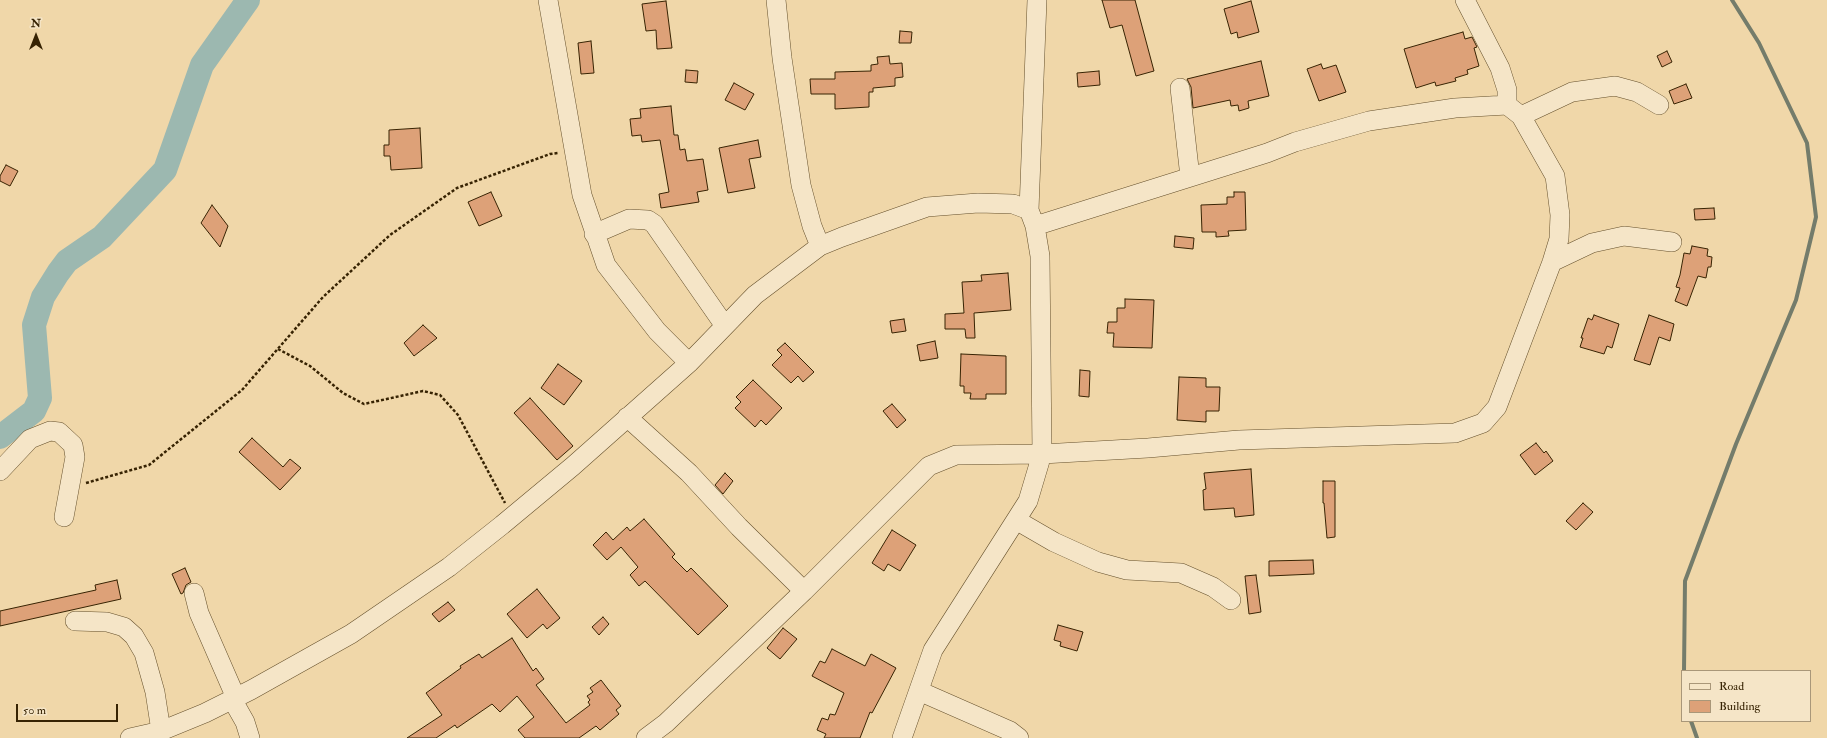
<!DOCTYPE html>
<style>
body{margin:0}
#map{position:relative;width:1827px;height:738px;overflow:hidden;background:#f0d7a9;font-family:"IM FELL Double Pica",serif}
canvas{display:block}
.legend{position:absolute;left:1681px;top:670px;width:130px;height:52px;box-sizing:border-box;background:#f5e5c7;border:1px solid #a99779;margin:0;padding:5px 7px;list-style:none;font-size:12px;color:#372303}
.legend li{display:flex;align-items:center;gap:8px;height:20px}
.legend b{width:20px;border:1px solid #a99779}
.north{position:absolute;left:16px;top:16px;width:40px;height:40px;-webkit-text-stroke:3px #f5e5c7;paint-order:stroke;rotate:0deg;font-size:11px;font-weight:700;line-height:16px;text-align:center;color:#372303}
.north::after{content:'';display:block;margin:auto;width:14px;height:18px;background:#372303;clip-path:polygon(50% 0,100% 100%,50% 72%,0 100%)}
.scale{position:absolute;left:16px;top:704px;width:102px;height:18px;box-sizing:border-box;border:2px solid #372303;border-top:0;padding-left:5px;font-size:12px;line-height:14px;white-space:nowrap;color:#372303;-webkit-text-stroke:3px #f5e5c7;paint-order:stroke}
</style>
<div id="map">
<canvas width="1827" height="738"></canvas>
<ul class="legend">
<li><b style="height:5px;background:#f5e5c7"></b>Road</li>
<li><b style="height:11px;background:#dda178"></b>Building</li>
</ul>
<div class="north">N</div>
<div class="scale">50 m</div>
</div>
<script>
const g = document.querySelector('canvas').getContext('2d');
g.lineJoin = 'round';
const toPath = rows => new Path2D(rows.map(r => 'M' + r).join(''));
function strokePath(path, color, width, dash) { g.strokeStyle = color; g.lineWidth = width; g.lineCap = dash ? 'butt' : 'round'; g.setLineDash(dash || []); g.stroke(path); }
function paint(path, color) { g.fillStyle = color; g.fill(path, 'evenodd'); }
const stream = toPath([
 [1684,671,1685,581,1736,444,1796,300,1816,217,1807,143,1759,43,1732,0],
 [1691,721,1697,738]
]);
const river = toPath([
 [0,437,34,411,40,398,34,325,43,297,58,273,67,261,102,237,165,170,202,65,248,0]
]);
const building = toPath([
 [1102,0,1135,0,1154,71,1136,76,1122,25,1110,28,1102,0],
 [666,1,672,48,657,49,656,30,646,31,642,4,666,1],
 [1251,1,1259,32,1238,38,1237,32,1231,34,1224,9,1251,1],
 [900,31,912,32,911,43,899,43,900,31],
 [1463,32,1465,39,1472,37,1477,47,1474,48,1479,66,1467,70,1468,74,1455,78,1456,81,1436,86,1435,82,1416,88,1404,49,1463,32],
 [591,41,594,73,581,74,578,43,591,41],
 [1667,51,1672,62,1662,67,1657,56,1667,51],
 [889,56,890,64,902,63,903,77,895,78,895,86,873,88,873,92,869,92,869,107,835,109,835,94,811,94,810,79,835,79,835,72,871,71,871,65,878,64,877,57,889,56],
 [1261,61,1269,96,1248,101,1249,108,1239,111,1238,105,1231,106,1230,100,1193,108,1191,87,1187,79,1261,61],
 [1321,64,1323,69,1336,65,1346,92,1319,101,1307,69,1321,64],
 [686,70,698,71,697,83,685,82,686,70],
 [1099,71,1100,85,1078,87,1077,73,1099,71],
 [734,83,754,94,745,110,725,100,734,83],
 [1686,84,1692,98,1674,104,1669,91,1686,84],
 [671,106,674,135,678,135,680,150,685,149,687,161,703,159,708,190,697,192,699,202,661,208,659,194,669,192,660,140,642,142,641,135,632,136,630,119,641,118,640,109,671,106],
 [420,128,422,168,391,170,390,156,384,156,384,145,389,145,389,130,420,128],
 [758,140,761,157,749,159,755,188,728,193,719,148,758,140],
 [6,165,18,171,10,186,0,181,0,176,6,165],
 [491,192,502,216,479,226,468,202,491,192],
 [1234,192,1245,192,1246,230,1228,231,1229,236,1216,237,1216,232,1202,232,1201,205,1227,204,1227,197,1234,197,1234,192],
 [212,205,228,226,220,247,201,223,212,205],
 [1714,208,1715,219,1695,220,1694,209,1714,208],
 [1175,236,1194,238,1193,249,1174,247,1175,236],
 [1692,246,1708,249,1707,256,1712,257,1711,267,1708,267,1706,278,1698,276,1687,306,1675,301,1680,288,1676,287,1680,275,1684,253,1690,254,1692,246],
 [1008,273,1011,310,974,313,975,338,966,338,965,329,945,329,945,314,964,313,962,282,982,281,981,275,1008,273],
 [1125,299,1154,300,1152,348,1113,347,1114,333,1107,333,1108,322,1117,322,1117,308,1125,308,1125,299],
 [1594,315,1619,324,1612,348,1607,346,1604,354,1580,347,1583,338,1581,338,1588,318,1592,320,1594,315],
 [1649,315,1674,324,1670,341,1659,337,1650,365,1634,360,1649,315],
 [904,319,906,331,892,333,890,321,904,319],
 [423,325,437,338,414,356,404,343,423,325],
 [935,341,938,358,920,361,917,345,935,341],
 [785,343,814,372,803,382,798,376,791,383,772,365,782,355,777,350,785,343],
 [961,354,1006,356,1006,394,986,394,986,399,970,399,971,393,964,393,964,386,960,386,961,354],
 [558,364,582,381,564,405,541,388,558,364],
 [1080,370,1090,371,1089,397,1079,396,1080,370],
 [1179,377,1206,378,1206,387,1220,387,1219,411,1206,411,1206,422,1177,420,1179,377],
 [753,380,782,408,766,425,761,420,755,427,735,408,741,402,736,397,753,380],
 [530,398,573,446,557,460,514,413,530,398],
 [892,404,906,420,897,428,883,411,892,404],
 [252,438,283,467,290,459,301,468,280,490,239,452,252,438],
 [1536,443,1544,453,1546,451,1553,461,1535,475,1520,455,1536,443],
 [1251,469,1254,515,1235,517,1234,508,1204,510,1203,490,1206,489,1204,473,1251,469],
 [725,473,733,481,723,494,715,485,725,473],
 [1323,481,1335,481,1335,537,1327,538,1324,503,1323,503,1323,481],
 [1583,503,1593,512,1576,530,1566,521,1583,503],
 [644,519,675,554,672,557,687,572,691,568,728,606,698,635,645,581,639,586,630,575,638,567,621,547,607,560,593,545,606,532,613,540,627,527,630,531,644,519],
 [892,530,916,545,900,571,888,564,884,571,872,563,892,530],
 [1313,560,1314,574,1269,576,1269,561,1313,560],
 [185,568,191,582,186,585,183,593,181,594,172,574,185,568],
 [1256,575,1261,612,1249,614,1245,576,1256,575],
 [117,580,121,599,0,626,0,611,96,590,95,585,117,580],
 [537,589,560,618,547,629,543,624,527,638,507,614,537,589],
 [448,602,455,610,439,622,432,614,448,602],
 [603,617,609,624,599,635,592,627,603,617],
 [1058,625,1083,632,1077,651,1060,646,1061,642,1054,640,1058,625],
 [783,628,797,639,780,659,767,648,783,628],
 [512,638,533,671,536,668,544,679,536,685,566,723,590,705,588,702,590,700,587,696,593,692,590,688,601,680,621,706,616,710,619,714,600,730,596,726,579,738,525,738,518,730,534,717,517,696,500,712,492,704,457,728,455,725,436,738,407,738,442,715,426,693,461,668,460,666,479,654,482,658,512,638],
 [832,649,865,666,871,654,896,668,872,713,870,712,860,738,824,738,826,734,817,730,822,718,828,720,830,714,835,715,844,693,812,676,820,661,825,663,832,649]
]);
const path = toPath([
 [278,349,310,366,343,393,364,404,423,391,440,395,458,415,505,503],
 [86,483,149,465,242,390,323,297,390,235,457,188,550,154,558,153]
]);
const minor = toPath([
 [548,0,582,195,606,265,657,331,689,363],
 [776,0,782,58,801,185,812,226,820,246],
 [1465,0,1500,68,1507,90,1507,105],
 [1180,88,1190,177],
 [1521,116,1572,92,1615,86,1637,92,1659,105],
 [1029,210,1037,0],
 [594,234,629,219,648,220,654,224,725,326],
 [1552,262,1592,243,1624,236,1672,242],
 [627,417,689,473,739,527,804,591],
 [0,471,30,439,50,431,59,432,73,445,75,457,64,517],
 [1016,520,1054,542,1098,562,1127,570,1181,573,1213,587,1231,600],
 [194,593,199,613,236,698],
 [75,621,107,622,124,627,134,636,144,653,155,692,161,731],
 [919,691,1010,731,1019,738],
 [232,699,245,722,250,738],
 [130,738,161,731,205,713,251,690,351,634,449,567,502,525,573,466,689,363,755,295,820,246,842,237,927,207,978,203,1013,204,1029,210,1035,226,1040,256,1042,454,1028,501,933,650,902,738],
 [646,738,666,723,804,591,929,466,956,455,1042,454,1148,448,1239,440,1455,433,1483,423,1497,407,1552,262,1559,239,1560,215,1555,176,1521,116,1507,105,1455,108,1369,121,1295,142,1267,153,1035,226]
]);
strokePath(stream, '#747c6b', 4);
strokePath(river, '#9cb8b0', 24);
paint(building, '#dda178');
strokePath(building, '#372303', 1);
strokePath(minor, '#65502c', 20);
strokePath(path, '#372303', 2.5, [3, 2]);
strokePath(minor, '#f5e5c7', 19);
</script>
